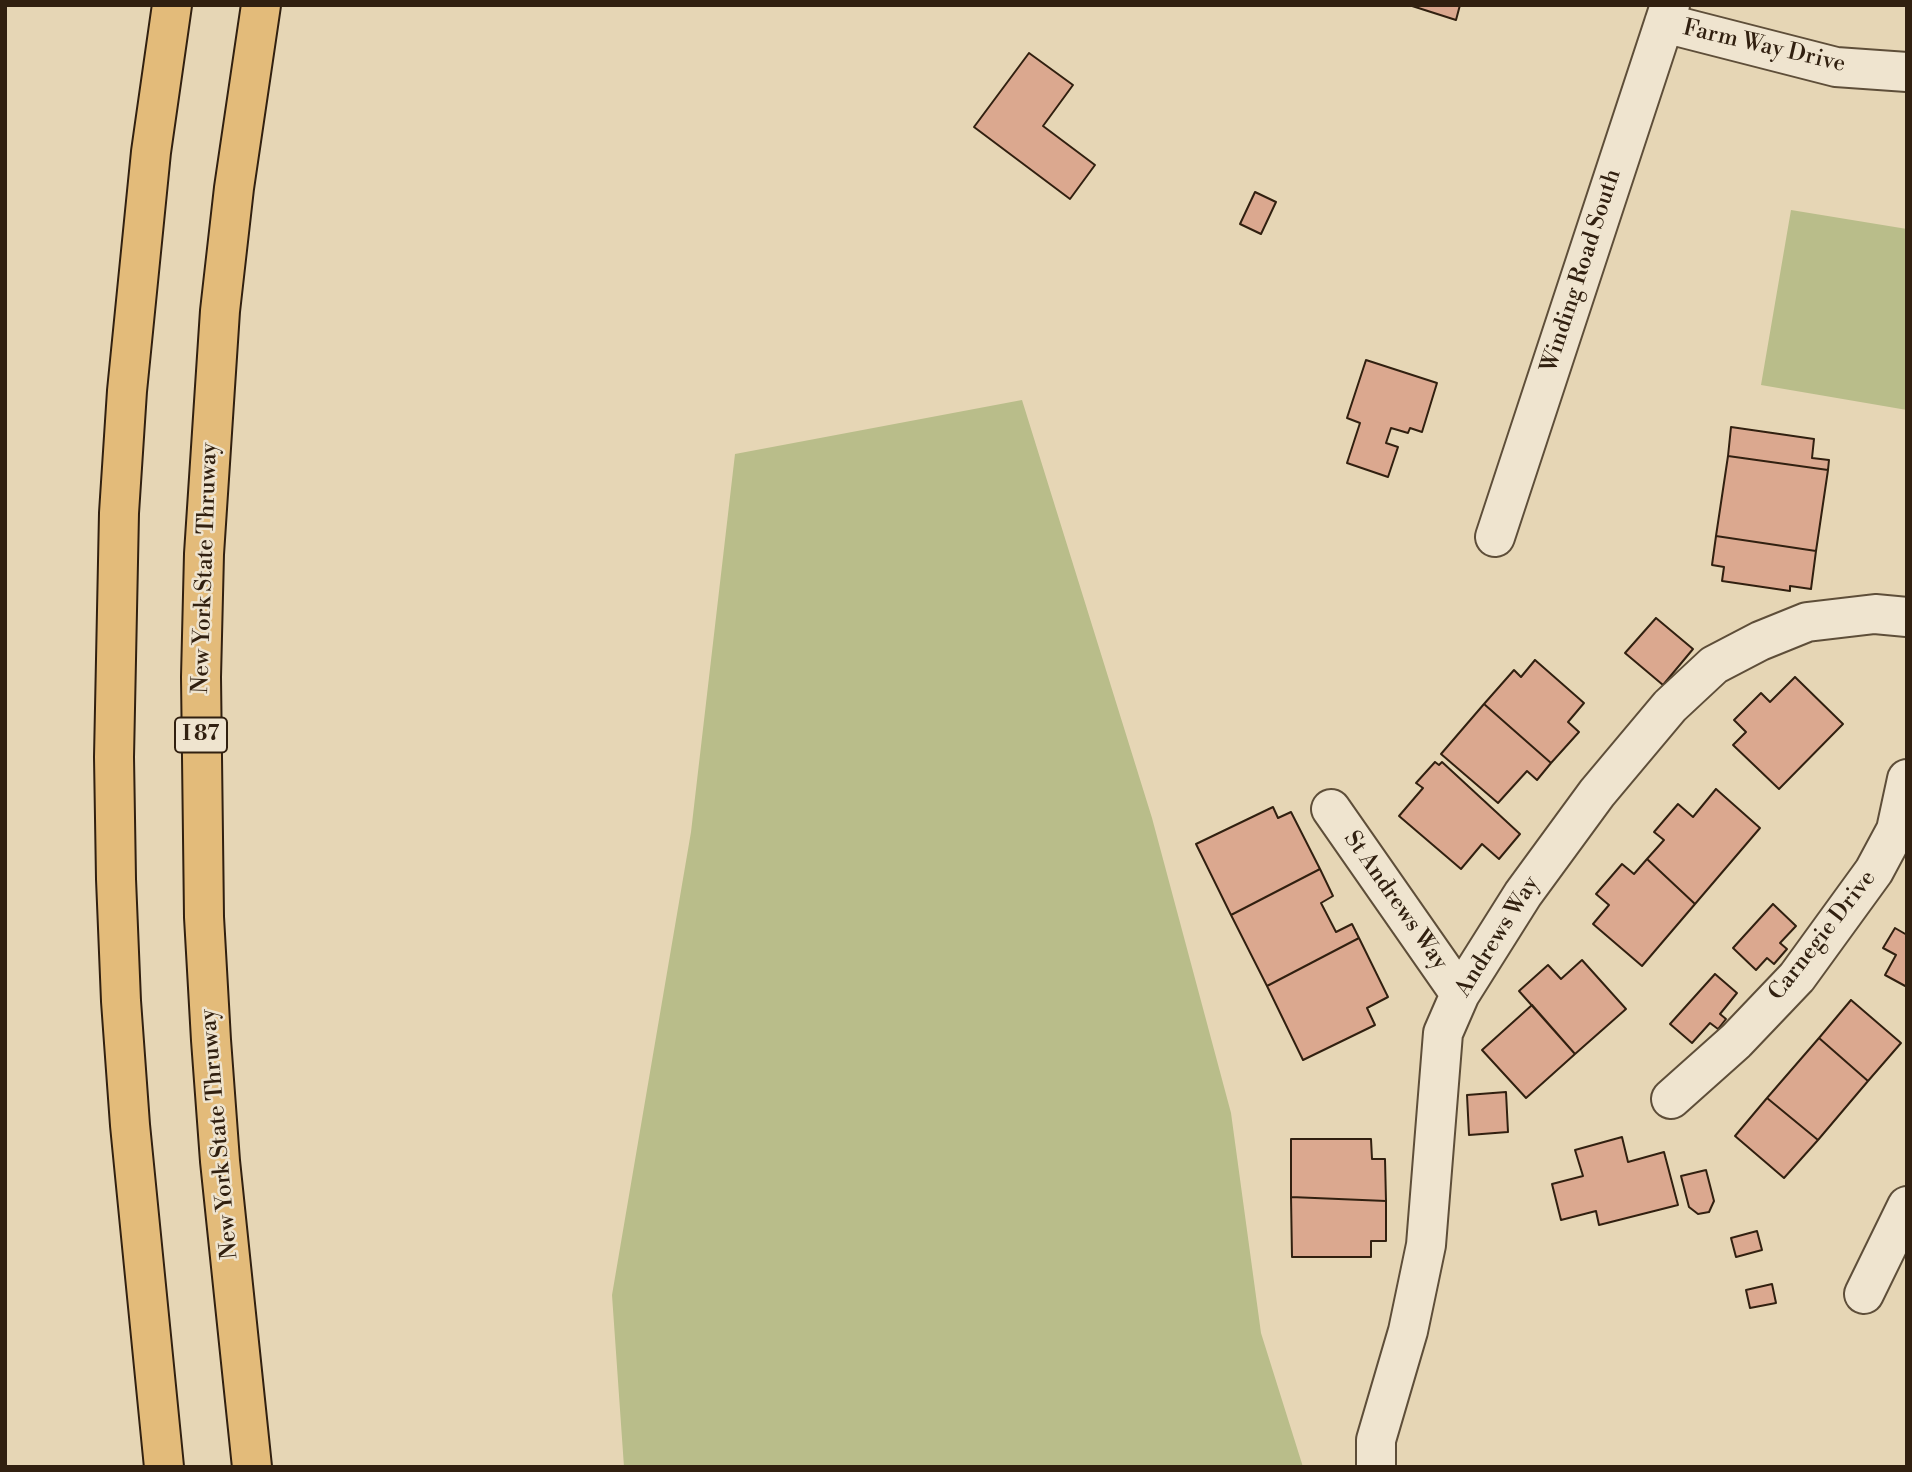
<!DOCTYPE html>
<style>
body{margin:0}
#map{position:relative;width:1912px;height:1472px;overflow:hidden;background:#e6d6b5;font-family:"Libre Bodoni",serif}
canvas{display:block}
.frame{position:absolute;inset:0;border:7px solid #312010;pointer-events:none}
</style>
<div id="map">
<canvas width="1912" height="1472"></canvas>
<div class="frame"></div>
</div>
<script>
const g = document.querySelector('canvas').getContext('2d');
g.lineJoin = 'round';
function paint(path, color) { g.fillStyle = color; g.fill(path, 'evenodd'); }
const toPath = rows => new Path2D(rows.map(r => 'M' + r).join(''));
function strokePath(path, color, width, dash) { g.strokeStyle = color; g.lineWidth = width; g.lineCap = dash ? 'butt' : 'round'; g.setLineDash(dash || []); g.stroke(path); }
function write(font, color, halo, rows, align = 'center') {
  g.font = font + ' "Libre Bodoni",serif'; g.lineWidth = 5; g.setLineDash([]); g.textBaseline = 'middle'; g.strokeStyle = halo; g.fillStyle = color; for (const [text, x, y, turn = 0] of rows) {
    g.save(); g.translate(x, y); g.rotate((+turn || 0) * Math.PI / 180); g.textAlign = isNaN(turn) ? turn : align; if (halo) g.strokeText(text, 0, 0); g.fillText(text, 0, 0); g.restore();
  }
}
const green = toPath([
 [1791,210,1907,229,1907,410,1761,385],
 [1022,400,1152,818,1231,1113,1261,1333,1303,1467,624,1467,612,1295,691,832,735,454]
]);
const building = toPath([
 [1409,5,1460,5,1456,20,1409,5],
 [1029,53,1073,85,1043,126,1095,165,1070,199,974,127,1029,53],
 [1255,192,1276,202,1261,234,1240,224,1255,192],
 [1366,360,1437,383,1422,432,1410,428,1408,433,1391,428,1386,443,1398,447,1388,477,1347,463,1360,423,1347,418,1366,360],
 [1731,427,1814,439,1812,458,1829,460,1828,470,1728,456,1731,427],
 [1728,456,1828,470,1816,551,1716,536,1728,456],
 [1716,536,1816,551,1811,589,1790,586,1790,591,1722,581,1724,567,1712,565,1716,536],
 [1656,618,1693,649,1663,685,1625,653,1656,618],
 [1535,660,1584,703,1568,722,1579,732,1551,763,1484,704,1514,670,1521,677,1535,660],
 [1795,677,1843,724,1779,789,1733,745,1746,732,1734,720,1761,693,1770,702,1795,677],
 [1484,704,1551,763,1537,780,1527,771,1498,803,1441,754,1484,704],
 [1435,762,1439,765,1442,762,1520,834,1499,859,1482,844,1461,869,1399,816,1423,788,1416,783,1435,762],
 [1716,789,1760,828,1695,904,1647,859,1664,840,1654,832,1678,804,1693,817,1716,789],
 [1273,807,1278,818,1291,812,1320,869,1231,915,1196,844,1273,807],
 [1647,859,1695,904,1642,966,1593,924,1609,905,1596,894,1622,864,1634,874,1647,859],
 [1320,869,1333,896,1321,903,1336,932,1352,924,1359,938,1267,986,1231,915,1320,869],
 [1773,904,1796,926,1780,943,1787,949,1774,964,1767,958,1756,970,1733,948,1773,904],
 [1895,928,1907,935,1907,987,1885,975,1896,955,1883,948,1895,928],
 [1359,938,1388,997,1367,1008,1375,1025,1303,1060,1267,986,1359,938],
 [1582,960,1626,1009,1575,1054,1519,991,1548,965,1561,979,1582,960],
 [1715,974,1737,993,1720,1014,1726,1019,1718,1029,1710,1023,1692,1043,1670,1024,1715,974],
 [1851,1000,1901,1043,1868,1081,1819,1038,1851,1000],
 [1532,1005,1575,1054,1526,1098,1482,1050,1532,1005],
 [1819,1038,1868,1081,1818,1140,1767,1098,1819,1038],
 [1506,1092,1508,1132,1469,1135,1467,1095,1506,1092],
 [1767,1098,1818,1140,1784,1178,1735,1136,1767,1098],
 [1622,1137,1628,1162,1664,1152,1678,1205,1599,1225,1596,1211,1561,1220,1552,1184,1583,1176,1575,1150,1622,1137],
 [1291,1139,1371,1139,1372,1159,1385,1159,1386,1201,1291,1197,1291,1139],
 [1706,1170,1714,1201,1709,1212,1698,1214,1689,1207,1681,1176,1706,1170],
 [1291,1197,1386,1201,1386,1241,1371,1241,1371,1257,1292,1257,1291,1197],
 [1757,1231,1762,1250,1736,1257,1731,1238,1757,1231],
 [1772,1284,1776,1303,1750,1308,1746,1290,1772,1284]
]);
const street = toPath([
 [1664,23,1836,67,1907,72],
 [1495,537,1670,5],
 [1331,809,1460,994],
 [1671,1099,1736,1041,1797,977,1874,871,1896,830,1907,779],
 [1864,1294,1907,1206],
 [1376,1467,1376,1440,1408,1331,1426,1245,1443,1033,1460,994,1523,894,1597,793,1670,706,1714,665,1760,641,1807,622,1875,614,1907,617]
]);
const highway = toPath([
 [164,1467,130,1125,121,1001,116,879,114,757,119,513,127,391,151,152,172,5],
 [252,1467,220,1161,211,1040,204,917,201,677,204,554,220,311,234,188,261,5]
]);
const shields = [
 [201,735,52]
];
const shieldNames = [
 ["I 87",201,735]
];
const streetNames = [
 ["Farm Way Drive",1764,47,13],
 ["Winding Road South",1582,271,-72],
 ["New York State Thruway",206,568,-88],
 ["St Andrews Way",1395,901,55],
 ["Carnegie Drive",1823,936,-52],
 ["Andrews Way",1498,937,-58],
 ["New York State Thruway",220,1134,-95]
];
paint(green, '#b9bd8a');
paint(building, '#dba88f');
strokePath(building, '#312010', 2);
strokePath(street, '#5e4e39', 42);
strokePath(highway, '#312010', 42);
strokePath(street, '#efe4cf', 38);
strokePath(highway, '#e3bb7a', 38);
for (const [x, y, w] of shields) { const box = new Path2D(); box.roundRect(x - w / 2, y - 17.5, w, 35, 5); g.fillStyle = '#efe4cf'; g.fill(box); strokePath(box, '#312010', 2); }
write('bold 21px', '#312010', null, shieldNames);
write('23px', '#312010', '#efe4cf', streetNames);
</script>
